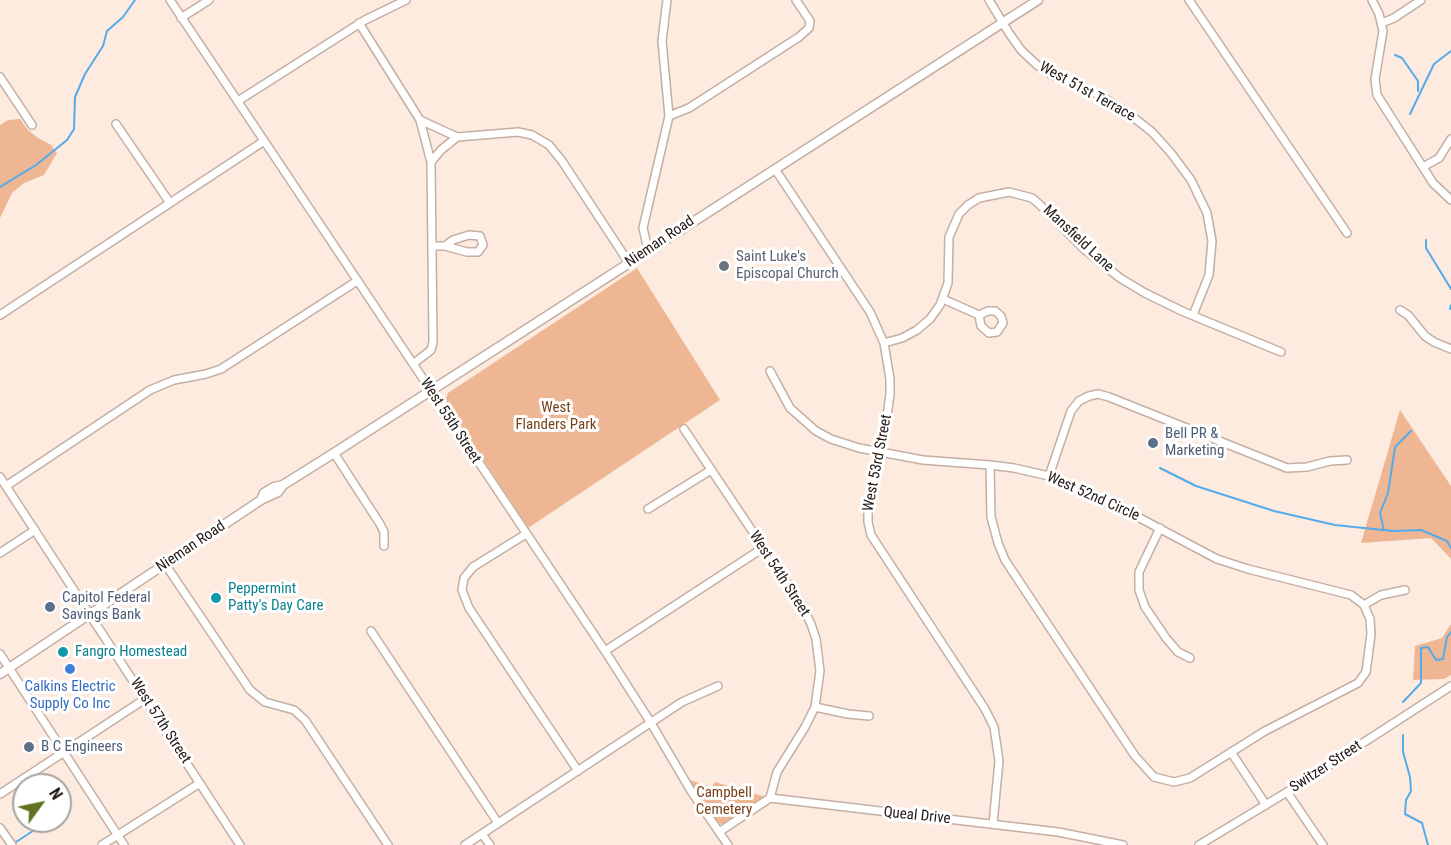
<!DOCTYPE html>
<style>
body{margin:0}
#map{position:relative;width:1451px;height:845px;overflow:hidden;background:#fdebe0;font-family:"Roboto Condensed",sans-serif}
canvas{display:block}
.north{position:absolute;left:12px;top:773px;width:60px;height:60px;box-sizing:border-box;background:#fff;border:2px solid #a6a3a1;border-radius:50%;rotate:57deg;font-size:16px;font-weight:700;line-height:24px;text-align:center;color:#211915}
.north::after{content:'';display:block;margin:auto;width:21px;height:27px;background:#607322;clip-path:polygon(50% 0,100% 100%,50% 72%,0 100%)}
</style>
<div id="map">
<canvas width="1451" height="845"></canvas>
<div class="north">N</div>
</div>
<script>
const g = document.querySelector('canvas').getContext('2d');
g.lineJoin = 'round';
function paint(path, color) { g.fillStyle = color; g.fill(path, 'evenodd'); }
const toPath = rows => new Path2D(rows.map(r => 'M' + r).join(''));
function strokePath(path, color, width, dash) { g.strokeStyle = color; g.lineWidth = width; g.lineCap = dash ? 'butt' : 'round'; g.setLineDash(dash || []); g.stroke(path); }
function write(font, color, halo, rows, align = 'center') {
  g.font = font + ' "Roboto Condensed",sans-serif'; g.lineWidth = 6; g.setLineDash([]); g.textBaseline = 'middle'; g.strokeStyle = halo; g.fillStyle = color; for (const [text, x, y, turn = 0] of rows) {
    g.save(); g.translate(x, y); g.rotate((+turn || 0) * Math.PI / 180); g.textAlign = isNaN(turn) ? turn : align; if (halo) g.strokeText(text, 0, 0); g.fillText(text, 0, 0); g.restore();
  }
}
const green = toPath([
 [20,119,28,130,38,138,51,145,57,153,44,175,24,183,12,193,0,218,0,125,8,120],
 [637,268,720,400,528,528,445,401,448,393],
 [1400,410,1451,486,1451,559,1431,538,1361,543],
 [1451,624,1451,675,1444,679,1413,680,1415,646,1442,638],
 [687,779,712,787,715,782,766,797,722,824,717,823]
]);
const stream = toPath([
 [1395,55,1402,58,1418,81,1418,91],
 [1410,114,1434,64,1451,51],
 [0,187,36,165,67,140,74,129,75,97,85,74,103,46,107,31,123,17,135,0],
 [1426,240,1426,248,1451,289],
 [1450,309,1451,305],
 [1160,468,1196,486,1274,511,1335,525,1393,531,1421,530,1447,541,1451,548],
 [1384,530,1380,513,1388,493,1395,447,1411,431],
 [1403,702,1421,683,1421,648,1428,647,1436,660,1443,659,1447,637,1451,632],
 [1403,735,1403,752,1410,777,1411,791,1406,800,1405,814,1422,823,1428,845],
 [16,842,48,821]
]);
const minor = toPath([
 [170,0,605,651,651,723,691,791,728,845],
 [989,0,1009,33,1021,50,1037,65,1052,75,1099,95,1124,110,1152,132,1171,153,1191,180,1207,213,1212,241,1209,275,1193,315],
 [1189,0,1347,233],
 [1372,0,1379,14,1383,31,1375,79,1377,95,1433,183,1451,200],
 [181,18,209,0],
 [359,23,420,120,457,137,518,132,532,135,549,145,562,161,629,263],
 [1382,23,1394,18,1421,0],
 [0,77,32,125],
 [238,101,365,20,406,0],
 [669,116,689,108,799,37,809,28,810,21,796,0],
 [116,124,170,203],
 [431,162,441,150,457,137],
 [1423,167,1439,158,1451,139],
 [775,169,870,312,884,343,890,379,890,394,886,424,868,505,868,522,871,535,985,709,994,727,999,761,993,824],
 [432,246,445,246,467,252,478,252,483,245,480,236,469,235,453,240,445,246],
 [648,250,643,228,669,116,662,41,667,0],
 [943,299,979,315],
 [1400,310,1408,315,1425,336,1434,342,1451,349],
 [988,311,995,311,1001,316,1003,323,997,332,989,333,981,326,979,315,988,311],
 [0,315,264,141],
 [884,343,902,338,917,330,930,319,940,305,948,283,949,237,959,214,968,205,979,198,1009,192,1032,198,1039,204,1084,249,1120,278,1145,293,1184,312,1281,352],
 [413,364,431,350,433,342,431,162,420,120],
 [770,371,790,408,816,431,831,439,859,448,923,460,990,465,1014,468,1049,476,1136,516,1217,559,1248,569,1351,595,1364,605,1370,619,1371,634,1366,672,1358,683,1265,731,1190,778,1174,782,1154,777,1135,756,1005,560,998,543,991,517,990,465],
 [684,429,801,604,811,624,816,639,820,671,815,707,805,727,777,772,770,798],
 [334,453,380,524,384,532,384,546],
 [1049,476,1071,411,1079,401,1089,396,1098,394,1109,397,1287,468,1307,467,1330,461,1347,460],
 [0,477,240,845],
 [6,486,150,390,174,380,206,374,221,369,357,281],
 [648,509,711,470],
 [1160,528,1139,572,1139,590,1145,607,1166,638,1178,652,1190,658],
 [526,534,473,567,464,578,462,590,469,608,578,771],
 [0,553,35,530],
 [165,564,250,690,265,702,294,710,305,720,388,845],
 [1364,605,1381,595,1405,590],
 [371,631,498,823],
 [605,651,763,548],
 [0,654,124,845],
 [815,707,848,714,869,716],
 [1231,752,1266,805],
 [1287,792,1323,845],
 [0,794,145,699],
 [0,828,12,845],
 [719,832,770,798,1058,832,1123,845],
 [482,834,490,845],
 [102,845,200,783],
 [465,845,682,702,718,686],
 [1199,845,1287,792,1451,686]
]);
const major = toPath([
 [261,500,264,493,274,487,283,485,334,453,1038,0],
 [0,674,261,500,278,492,283,485]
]);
const markers = [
 [724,266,6,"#6b7280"],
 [1153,443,6,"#5c6f8a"],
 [216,598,6,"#0f9aa8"],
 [50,607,6,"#5c6f8a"],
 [63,652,6,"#0f9aa8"],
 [70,669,6,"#3f7fe0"],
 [29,747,6,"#5c6f8a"]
];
const streetNames = [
 ["West 51st Terrace",1087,92,29],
 ["Mansfield Lane",1078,239,43],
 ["Nieman Road",660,242,-34],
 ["West 55th Street",450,421,57],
 ["West 53rd Street",878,463,-79],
 ["West 52nd Circle",1093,497,24],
 ["Nieman Road",191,547,-34],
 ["West 54th Street",779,574,57],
 ["West 57th Street",160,721,57],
 ["Switzer Street",1326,767,-33],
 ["Queal Drive",917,816,6]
];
const worshipNames = [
 ["Saint Luke's",736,257],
 ["Episcopal Church",736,274]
];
const parkNames = [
 ["West",556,408],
 ["Flanders Park",556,425],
 ["Campbell",724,793],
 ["Cemetery",724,810]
];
const serviceNames = [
 ["Bell PR &",1165,434],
 ["Marketing",1165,451],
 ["Capitol Federal",62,598],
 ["Savings Bank",62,615],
 ["B C Engineers",41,747]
];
const cultureNames = [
 ["Peppermint",228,589],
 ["Patty's Day Care",228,606],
 ["Fangro Homestead",75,652]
];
const shopNames = [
 ["Calkins Electric",70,687],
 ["Supply Co Inc",70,704]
];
paint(green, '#efb694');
strokePath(stream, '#54abe9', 2);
strokePath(minor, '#c4afa2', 10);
strokePath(major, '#c4afa2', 11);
strokePath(minor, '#fff', 7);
strokePath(major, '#fff', 8);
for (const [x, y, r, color] of markers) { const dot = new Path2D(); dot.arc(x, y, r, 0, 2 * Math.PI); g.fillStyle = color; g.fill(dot); strokePath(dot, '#fff', 2); }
write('15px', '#211915', '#fff', streetNames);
write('15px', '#5b616d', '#fff', worshipNames, 'left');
write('15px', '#78411a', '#fff', parkNames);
write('15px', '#4e5e75', '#fff', serviceNames, 'left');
write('15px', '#0d838f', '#fff', cultureNames, 'left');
write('15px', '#366cbe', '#fff', shopNames);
</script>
